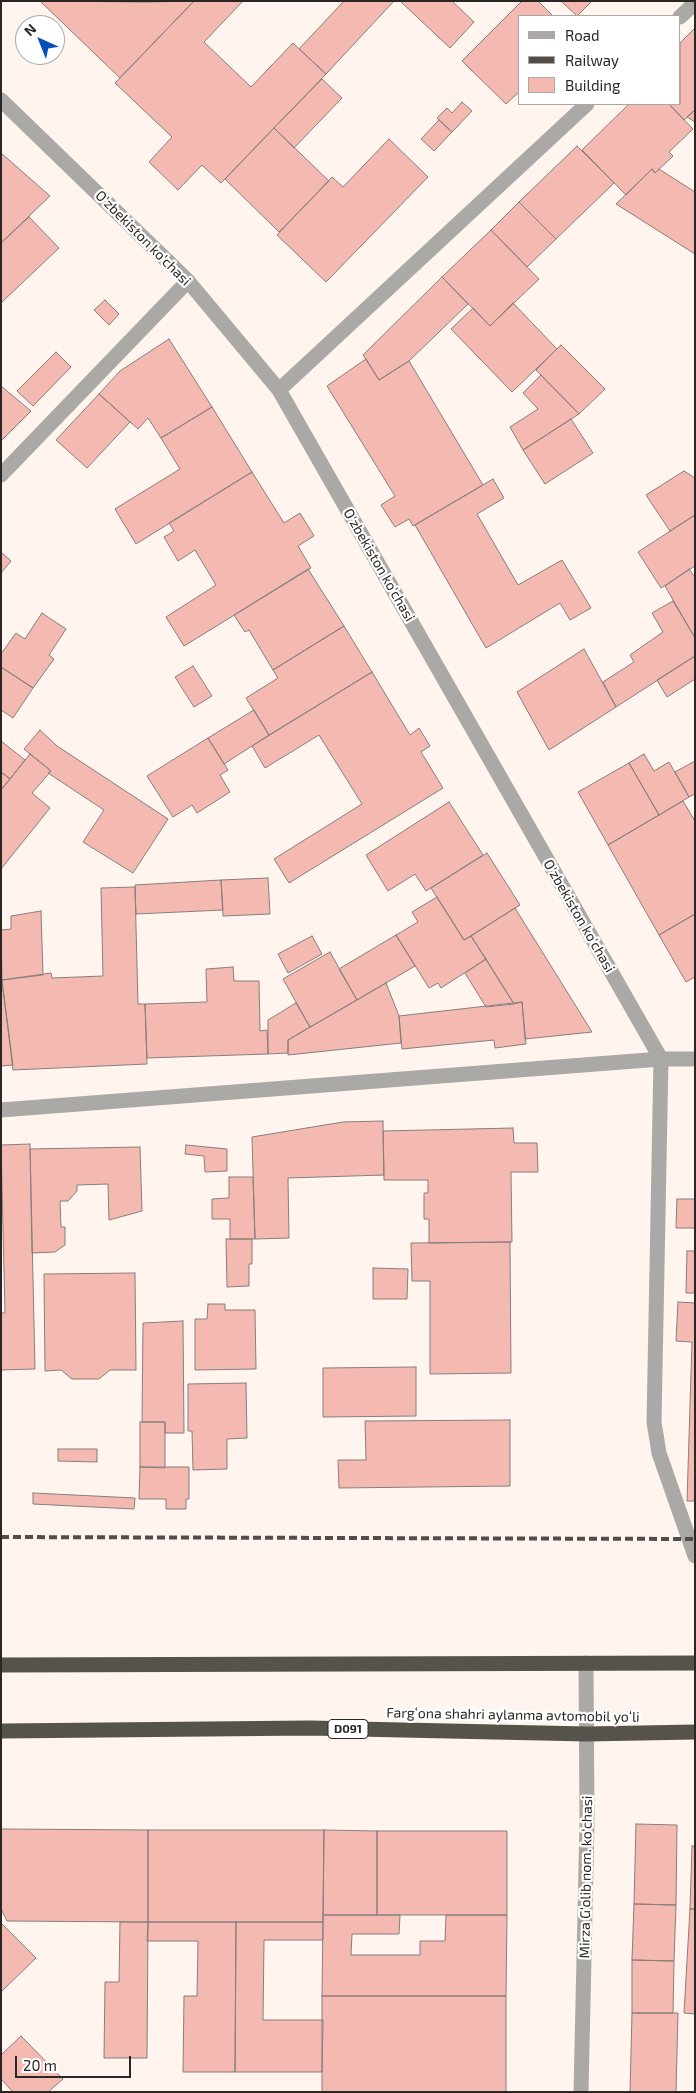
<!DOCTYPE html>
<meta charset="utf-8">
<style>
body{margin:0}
#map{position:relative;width:696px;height:2093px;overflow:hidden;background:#fff5ee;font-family:"Exo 2",sans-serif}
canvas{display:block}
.frame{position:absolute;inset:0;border:2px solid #292623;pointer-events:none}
.legend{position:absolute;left:518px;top:15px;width:162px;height:90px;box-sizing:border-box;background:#fff;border:1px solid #a9a8a7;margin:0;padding:6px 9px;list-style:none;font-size:15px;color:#292623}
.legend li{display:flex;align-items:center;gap:10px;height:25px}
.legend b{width:25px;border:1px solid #a9a8a7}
.north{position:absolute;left:15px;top:15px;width:50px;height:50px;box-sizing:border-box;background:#fff;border:1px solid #a9a8a7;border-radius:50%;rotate:316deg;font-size:14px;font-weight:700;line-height:20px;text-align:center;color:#292623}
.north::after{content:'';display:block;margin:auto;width:18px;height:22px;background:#044fb9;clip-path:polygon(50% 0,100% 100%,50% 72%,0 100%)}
.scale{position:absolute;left:15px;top:2056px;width:116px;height:22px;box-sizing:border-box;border:2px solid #292623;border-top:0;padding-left:6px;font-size:15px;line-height:18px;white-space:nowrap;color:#292623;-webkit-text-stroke:4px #fff;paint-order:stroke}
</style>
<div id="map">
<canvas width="696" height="2093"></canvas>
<div class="frame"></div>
<ul class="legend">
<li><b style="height:6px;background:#aba9a5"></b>Road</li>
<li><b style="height:6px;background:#524d49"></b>Railway</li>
<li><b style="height:14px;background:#f4bab2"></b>Building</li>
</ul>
<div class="north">N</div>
<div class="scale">20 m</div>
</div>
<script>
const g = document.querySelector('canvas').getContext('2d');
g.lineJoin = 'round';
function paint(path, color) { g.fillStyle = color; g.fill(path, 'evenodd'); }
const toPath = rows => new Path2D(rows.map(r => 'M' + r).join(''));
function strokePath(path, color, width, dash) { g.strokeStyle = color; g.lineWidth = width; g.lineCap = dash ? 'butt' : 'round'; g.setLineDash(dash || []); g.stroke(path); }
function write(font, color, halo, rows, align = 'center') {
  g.font = font + ' "Exo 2",sans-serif'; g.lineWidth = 4.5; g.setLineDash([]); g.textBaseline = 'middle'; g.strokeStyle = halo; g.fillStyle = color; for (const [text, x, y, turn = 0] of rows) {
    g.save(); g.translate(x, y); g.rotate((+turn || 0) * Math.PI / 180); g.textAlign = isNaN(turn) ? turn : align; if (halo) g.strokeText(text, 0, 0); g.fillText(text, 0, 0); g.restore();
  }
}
const building = toPath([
 [40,1,146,2,194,1,120,78,40,1],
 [194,1,243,1,204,42,251,87,293,43,326,74,221,183,202,165,178,190,149,162,172,137,115,83,194,1],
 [344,1,394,1,326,74,299,49,344,1],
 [400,1,452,1,474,22,450,48,400,1],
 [522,1,538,1,553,16,520,16,520,91,506,104,462,61,522,1],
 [561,1,592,1,577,16,561,1],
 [695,28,695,110,684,120,669,104,680,104,680,43,695,28],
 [322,79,342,98,294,148,274,128,322,79],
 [462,102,472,111,452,132,437,118,447,108,452,113,462,102],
 [629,104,669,104,693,129,669,152,673,156,655,173,652,169,626,195,582,150,629,104],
 [695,110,695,122,687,117,695,110],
 [439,120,452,132,434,151,421,139,439,120],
 [274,128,329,181,279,232,225,179,274,128],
 [389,139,428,177,326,282,277,235,332,177,343,187,389,139],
 [577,146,614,183,556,239,519,202,577,146],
 [1,153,50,196,1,243,1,153],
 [652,169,655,173,659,169,695,192,695,254,616,204,652,169],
 [519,202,556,239,527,267,491,230,519,202],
 [29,217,59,248,1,303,1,243,29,217],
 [491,230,539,279,490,326,442,277,491,230],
 [442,277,468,304,409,361,379,380,363,355,442,277],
 [105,300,119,314,109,325,94,310,105,300],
 [513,303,557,349,512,392,451,329,473,308,490,326,513,303],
 [169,339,212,407,161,438,148,418,138,429,99,394,120,371,169,339],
 [561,345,605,389,579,414,536,370,561,345],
 [56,352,71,367,33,406,17,391,56,352],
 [366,359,379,380,409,361,483,485,413,526,409,519,395,527,381,505,395,496,327,386,366,359],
 [541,375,579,414,523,450,510,427,538,409,523,393,541,375],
 [1,386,31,411,1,441,1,386],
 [99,394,130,422,87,468,56,440,99,394],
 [212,407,252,472,136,544,115,509,180,469,161,438,212,407],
 [571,419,593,453,545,484,523,450,571,419],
 [684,471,695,478,695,515,670,531,646,495,684,471],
 [252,472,284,523,300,513,314,536,298,546,311,568,184,646,166,617,216,585,195,550,178,561,164,537,174,531,169,523,252,472],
 [493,479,504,498,477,514,518,585,562,560,591,608,570,620,560,603,486,648,415,525,493,479],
 [695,515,695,566,661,588,638,552,695,515],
 [1,552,11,561,1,573,1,552],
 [308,569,344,626,273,670,249,630,245,632,234,615,308,569],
 [689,569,695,577,695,638,665,586,689,569],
 [673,601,695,638,695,656,616,707,603,682,634,662,630,655,663,632,652,613,673,601],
 [42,613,66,629,49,655,54,659,33,688,1,667,1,654,16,633,25,639,42,613],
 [344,626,372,672,269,735,246,698,278,678,273,670,344,626],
 [584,649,616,707,549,750,517,692,584,649],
 [695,656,695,679,667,697,657,680,695,656],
 [193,666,212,696,194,707,175,677,193,666],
 [1,667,33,688,13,718,1,710,1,667],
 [372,672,410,735,419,728,430,746,421,752,443,788,289,883,274,859,362,804,319,735,265,768,252,746,372,672],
 [254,710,269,735,224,764,208,738,254,710],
 [40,730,57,746,168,819,133,873,83,842,104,810,48,773,51,771,24,749,40,730],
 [208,738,228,770,220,775,230,792,197,813,192,805,173,817,147,776,208,738],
 [1,741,25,760,10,779,1,772,1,741],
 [30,754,51,771,32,793,50,808,1,869,1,790,30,754],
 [644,754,654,771,669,762,689,797,659,815,629,763,644,754],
 [695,761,695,794,689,797,675,772,695,761],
 [629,763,659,815,608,845,578,792,629,763],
 [1,772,10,779,1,790,1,772],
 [683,801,695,821,695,914,659,935,608,845,683,801],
 [449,802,483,855,426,891,415,874,388,891,366,855,449,802],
 [487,853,520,905,464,940,431,888,487,853],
 [268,878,270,914,223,916,221,880,268,878],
 [221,880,223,910,136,914,135,885,221,880],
 [135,887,138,1004,145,1004,147,1064,13,1070,2,980,51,973,52,978,103,976,101,888,135,887],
 [437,897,464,940,471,936,486,959,441,988,438,983,429,988,396,935,418,922,412,912,437,897],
 [515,908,592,1032,525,1039,522,1002,514,1004,471,936,515,908],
 [41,911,43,975,2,980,1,930,11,929,11,916,41,911],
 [695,914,695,977,686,982,659,935,695,914],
 [396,935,415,966,357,1000,339,969,396,935],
 [312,936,322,954,288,973,278,954,312,936],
 [330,952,357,1000,310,1027,283,979,330,952],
 [486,959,514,1004,486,1007,465,973,486,959],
 [233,967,234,981,259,981,260,1031,267,1030,268,1054,147,1058,145,1004,207,1002,206,969,233,967],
 [1,975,13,1065,1,1066,1,975],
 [386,983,399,1016,401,1043,288,1055,288,1040,386,983],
 [522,1002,526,1044,495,1048,494,1040,402,1049,399,1016,522,1002],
 [296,1003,310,1027,288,1040,288,1053,268,1054,268,1020,296,1003],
 [383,1121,384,1175,288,1178,289,1238,255,1239,252,1137,343,1122,383,1121],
 [513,1128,514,1143,537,1143,538,1172,511,1172,512,1242,429,1243,429,1219,424,1219,424,1193,428,1193,428,1180,384,1180,383,1131,513,1128],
 [30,1144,35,1369,1,1370,1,1313,5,1313,1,1145,30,1144],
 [186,1145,227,1149,227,1171,205,1172,204,1156,185,1154,186,1145],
 [140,1147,142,1211,109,1220,108,1184,77,1185,77,1191,68,1201,60,1201,61,1227,65,1227,65,1245,55,1252,32,1253,30,1149,140,1147],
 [229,1177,253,1177,255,1239,230,1239,230,1219,212,1219,212,1199,229,1198,229,1177],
 [677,1199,695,1199,695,1228,676,1228,677,1199],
 [226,1239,252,1239,252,1264,249,1264,249,1286,227,1287,226,1239],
 [510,1242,511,1373,430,1374,430,1281,412,1281,411,1243,510,1242],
 [687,1251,695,1251,695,1293,686,1293,687,1251],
 [373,1268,408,1269,407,1299,373,1299,373,1268],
 [135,1273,136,1370,110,1370,99,1379,72,1379,61,1370,45,1371,44,1274,135,1273],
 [678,1302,695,1303,695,1501,687,1501,692,1342,676,1341,678,1302],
 [208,1304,225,1304,225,1310,255,1310,256,1369,195,1370,195,1319,207,1319,208,1304],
 [183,1321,184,1433,165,1433,165,1422,142,1422,143,1323,183,1321],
 [416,1367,416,1416,323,1417,323,1368,416,1367],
 [246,1383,247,1438,227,1439,227,1469,193,1470,192,1431,188,1431,188,1384,246,1383],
 [510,1420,510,1486,339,1488,338,1460,366,1460,365,1421,510,1420],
 [140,1422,165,1422,165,1468,140,1467,140,1422],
 [58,1449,97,1449,97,1462,58,1461,58,1449],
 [140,1467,189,1467,189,1499,186,1499,186,1509,166,1509,166,1499,139,1499,140,1467],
 [33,1493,135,1498,134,1509,33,1504,33,1493],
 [636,1824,677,1825,676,1905,634,1904,636,1824],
 [1,1829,148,1830,148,1922,7,1921,1,1909,1,1829],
 [148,1830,324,1830,323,1922,148,1922,148,1830],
 [324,1830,377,1831,377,1915,323,1915,324,1830],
 [377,1831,507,1831,507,1915,377,1915,377,1831],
 [692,1846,695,1846,695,1909,690,1909,692,1846],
 [634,1904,676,1905,674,1961,632,1960,634,1904],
 [690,1909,695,1909,695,2014,684,2013,690,1909],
 [323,1915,400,1915,399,1934,352,1934,351,1955,420,1955,420,1941,445,1941,446,1915,507,1915,506,1996,322,1996,323,1915],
 [120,1922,148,1922,147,2058,104,2058,105,1982,119,1982,120,1922],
 [148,1922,236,1922,235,2072,183,2072,184,1996,197,1996,198,1941,147,1941,148,1922],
 [236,1922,323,1922,323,1940,264,1940,263,2020,323,2020,322,2072,235,2072,236,1922],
 [1,1923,36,1958,1,1992,1,1923],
 [632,1960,674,1961,673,2013,632,2013,632,1960],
 [322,1996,506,1996,506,2092,322,2092,322,1996],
 [632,2013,678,2013,676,2092,630,2092,632,2013],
 [21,2036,63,2079,48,2092,13,2092,1,2079,1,2055,21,2036]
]);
const minor = toPath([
 [680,17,695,3],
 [1,100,188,281,279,390,661,1059,695,1059],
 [279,390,587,104],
 [1,475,188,281],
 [1,1110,661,1059,654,1422,659,1453,695,1556],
 [581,2092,587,1823,586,1663]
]);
const highway = toPath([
 [1,1665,695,1663],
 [1,1731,310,1728,587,1734,695,1732]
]);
const rail = toPath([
 [1,1537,695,1539]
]);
const shields = [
 [348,1729,40]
];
const shieldNames = [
 ["D091",348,1729]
];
const streetNames = [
 ["O'zbekiston ko'chasi",143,238,45],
 ["O'zbekiston ko'chasi",379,565,60],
 ["O'zbekiston ko'chasi",579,916,60],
 ["Fargʻona shahri aylanma avtomobil yoʻli",513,1715,1],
 ["Mirza G‘olib nom. ko‘chasi",586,1877,-89]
];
paint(building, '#f4bab2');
strokePath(building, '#887d7c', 1);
strokePath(minor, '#aba9a5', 15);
strokePath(highway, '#56534b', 15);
strokePath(rail, '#524d49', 4, [8, 4]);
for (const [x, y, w] of shields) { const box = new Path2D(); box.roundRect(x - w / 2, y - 9.5, w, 19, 4); g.fillStyle = '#fff'; g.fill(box); strokePath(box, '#292623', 1); }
write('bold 12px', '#292623', null, shieldNames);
write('14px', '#292623', '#fff', streetNames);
</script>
